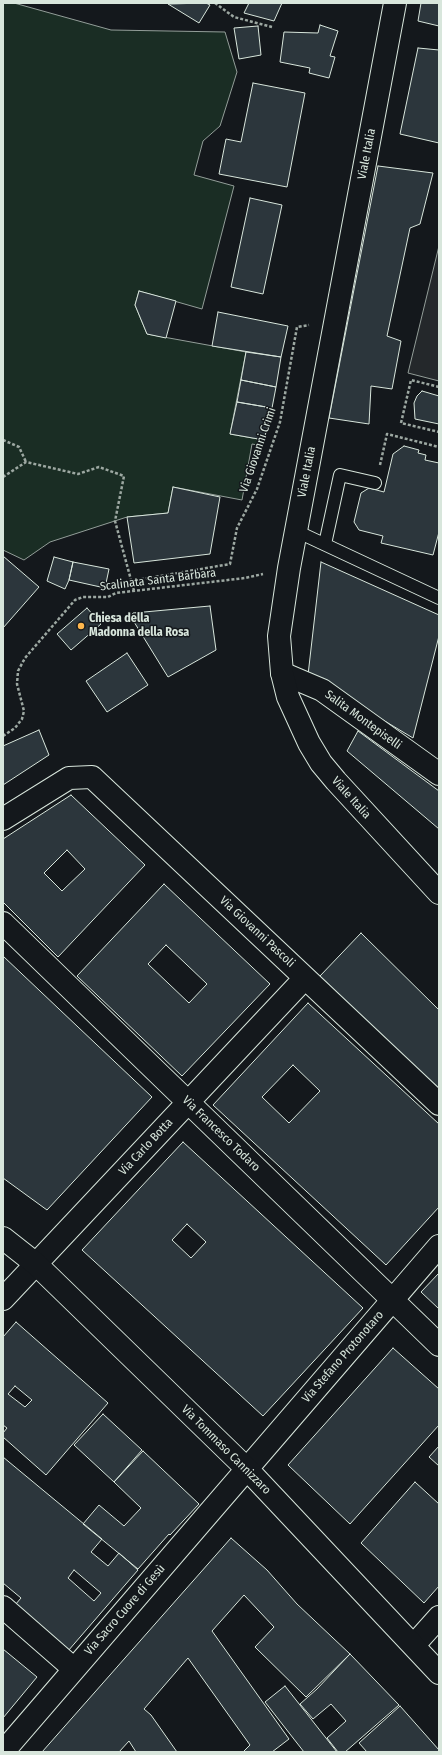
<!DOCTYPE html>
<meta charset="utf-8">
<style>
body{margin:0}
#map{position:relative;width:442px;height:1755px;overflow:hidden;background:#14181c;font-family:"Fira Sans Condensed",sans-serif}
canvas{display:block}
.frame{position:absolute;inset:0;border:4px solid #d8e6dc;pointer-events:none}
</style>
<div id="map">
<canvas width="442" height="1755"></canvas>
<div class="frame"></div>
</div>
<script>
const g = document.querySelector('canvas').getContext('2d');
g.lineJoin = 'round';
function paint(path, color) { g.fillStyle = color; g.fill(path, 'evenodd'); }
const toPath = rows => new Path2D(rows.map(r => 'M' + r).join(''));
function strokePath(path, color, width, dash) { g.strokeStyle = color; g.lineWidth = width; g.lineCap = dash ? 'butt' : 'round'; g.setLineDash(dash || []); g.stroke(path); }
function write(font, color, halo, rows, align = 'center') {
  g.font = font + ' "Fira Sans Condensed",sans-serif'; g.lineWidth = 3; g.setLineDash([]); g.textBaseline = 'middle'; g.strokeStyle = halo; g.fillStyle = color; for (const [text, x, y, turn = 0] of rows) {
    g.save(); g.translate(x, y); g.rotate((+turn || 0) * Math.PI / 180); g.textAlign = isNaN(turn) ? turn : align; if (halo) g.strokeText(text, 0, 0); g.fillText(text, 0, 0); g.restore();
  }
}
const green = toPath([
 [3,3,14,3,111,30,225,32,237,72,220,126,203,141,194,175,234,186,202,309,139,291,135,305,147,334,246,352,230,434,264,440,263,446,252,444,242,500,173,487,168,513,127,517,50,542,24,560,3,550,3,3]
]);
const parking = toPath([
 [439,246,439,381,408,373,439,246]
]);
const building = toPath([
 [206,3,210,5,199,23,168,4,206,3],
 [249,3,282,3,274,21,244,13,249,3],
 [421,3,439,3,439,26,418,21,421,3],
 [320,25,338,31,330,56,335,57,329,78,309,73,310,68,280,62,284,32,318,33,320,25],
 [258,26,261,55,239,59,234,28,258,26],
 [418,48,439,50,439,143,400,134,418,48],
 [253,83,305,93,287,187,219,174,226,139,241,142,253,83],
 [378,166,433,173,420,224,410,228,387,336,401,341,392,389,371,386,369,424,329,418,378,166],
 [250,198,282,205,263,294,231,287,250,198],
 [139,291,176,301,166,338,147,334,135,305,139,291],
 [218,312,288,326,281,357,212,346,218,312],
 [246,352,281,357,276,387,241,380,246,352],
 [241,380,276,387,272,408,237,402,241,380],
 [422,391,439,396,439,424,415,419,414,403,417,396,422,391],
 [237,402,272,408,264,440,230,434,237,402],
 [404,446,419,450,418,453,426,455,425,460,439,463,439,532,433,555,381,543,383,536,359,530,354,522,361,493,369,488,384,492,393,454,404,446],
 [173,487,220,497,210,554,134,563,127,517,168,513,173,487],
 [3,556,39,587,3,628,3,556],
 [54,557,73,562,69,580,65,589,47,581,54,557],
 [73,562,109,569,105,588,69,580,73,562],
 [321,562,439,615,439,636,413,738,308,675,321,562],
 [210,606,216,650,168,677,131,617,133,613,210,606],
 [87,608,101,624,71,650,57,634,87,608],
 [127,653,148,685,107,712,86,681,127,653],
 [39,730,49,755,3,785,3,746,39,730],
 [358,731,439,791,439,829,347,751,358,731],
 [71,795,145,865,58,957,3,902,3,839,71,795],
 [67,850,85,869,62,891,44,873,67,850],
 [164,884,270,984,182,1076,77,976,164,884],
 [166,945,207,984,189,1003,148,964,166,945],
 [361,933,439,1010,439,1093,320,976,361,933],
 [3,956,152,1097,47,1210,3,1178,3,956],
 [308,1003,439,1124,439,1207,386,1265,213,1105,308,1003],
 [293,1065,320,1091,289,1123,262,1097,293,1065],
 [183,1142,363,1308,263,1416,82,1250,183,1142],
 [187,1224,206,1242,191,1258,172,1240,187,1224],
 [439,1273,439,1309,421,1292,439,1273],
 [16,1322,108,1403,46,1475,3,1437,3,1433,7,1428,3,1425,3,1337,16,1322],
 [15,1386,32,1400,25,1407,8,1394,15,1386],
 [393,1348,439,1389,439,1425,350,1524,288,1465,393,1348],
 [103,1414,142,1450,114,1482,74,1445,103,1414],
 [439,1446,439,1466,429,1457,439,1446],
 [143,1451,199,1504,170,1535,169,1534,138,1569,83,1524,99,1505,124,1526,141,1508,114,1482,143,1451],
 [3,1457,102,1539,91,1552,108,1566,119,1553,138,1570,68,1651,15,1605,21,1598,3,1583,3,1457],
 [74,1570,101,1593,94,1601,68,1578,74,1570],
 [415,1482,439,1504,439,1586,424,1603,361,1543,415,1482],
 [231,1538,267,1570,297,1604,350,1654,306,1697,255,1647,274,1627,244,1595,212,1631,289,1739,272,1752,243,1752,250,1745,188,1658,144,1709,151,1715,177,1752,136,1752,129,1741,119,1752,42,1752,231,1538],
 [3,1649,37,1677,3,1718,3,1649],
 [350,1654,399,1705,345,1752,338,1752,327,1738,346,1721,331,1704,313,1719,300,1704,317,1689,350,1654],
 [285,1686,337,1752,304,1752,265,1702,285,1686],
 [400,1706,439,1750,439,1752,367,1752,359,1743,400,1706]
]);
const path = toPath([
 [215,3,234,17,272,27],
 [439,387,411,380,401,423,439,432],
 [3,440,19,447,26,462],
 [380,465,387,434,439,447],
 [3,477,26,462,78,474,99,467,124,476,115,521,134,591],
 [131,581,230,564,237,528,257,489,280,422,297,327,309,325],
 [3,736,15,728,22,719,24,711,17,684,18,671,25,658,75,600,83,597,108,597,116,593,245,578,263,574]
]);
const lane = toPath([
 [296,531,439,598],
 [325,544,340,475,375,483]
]);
const street = toPath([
 [282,673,322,690,439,774],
 [3,819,69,778,92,777,439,1104],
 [3,923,439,1345],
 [3,1299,305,978],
 [3,1607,74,1669],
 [414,1645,439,1617],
 [3,1752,439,1246]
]);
const secondary = toPath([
 [395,3,289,568,279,636,282,673,288,697,309,743,321,763,336,781,439,893],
 [3,1238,36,1264,247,1469,439,1673]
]);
const markers = [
 [81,626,4,"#ffb74d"]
];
const streetNames = [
 ["Viale Italia",367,154,-79],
 ["Via Giovanni Crimi",258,450,-71],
 ["Viale Italia",307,472,-79],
 ["Scalinata Santa Barbara",158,580,-7],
 ["Salita Montepiselli",363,720,36],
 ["Viale Italia",351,798,48],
 ["Via Giovanni Pascoli",257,932,43],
 ["Via Francesco Todaro",221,1134,44],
 ["Via Carlo Botta",146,1147,-47],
 ["Via Stefano Protonotaro",343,1357,-49],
 ["Via Tommaso Cannizzaro",226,1450,45],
 ["Via Sacro Cuore di Gesù",125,1610,-49]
];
const poiNames = [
 ["Chiesa della",89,619],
 ["Madonna della Rosa",89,633]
];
paint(green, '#1a2d24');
strokePath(green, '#939e99', 1);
paint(parking, '#24282b');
strokePath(parking, '#939e99', 1);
paint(building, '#2c363c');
strokePath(building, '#d8e6dc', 1);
strokePath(lane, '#d8e6dc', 14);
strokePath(street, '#d8e6dc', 24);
strokePath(secondary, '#d8e6dc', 24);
strokePath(path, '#9da8a2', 2.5, [3, 2]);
strokePath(lane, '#14181c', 12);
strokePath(street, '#14181c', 22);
strokePath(secondary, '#14181c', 22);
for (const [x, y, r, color] of markers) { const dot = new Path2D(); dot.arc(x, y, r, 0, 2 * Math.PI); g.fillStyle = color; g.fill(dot); strokePath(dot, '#14181c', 1.5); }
write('12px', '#d8e6dc', '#14181c', streetNames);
write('bold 12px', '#d8e6dc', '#14181c', poiNames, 'left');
</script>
